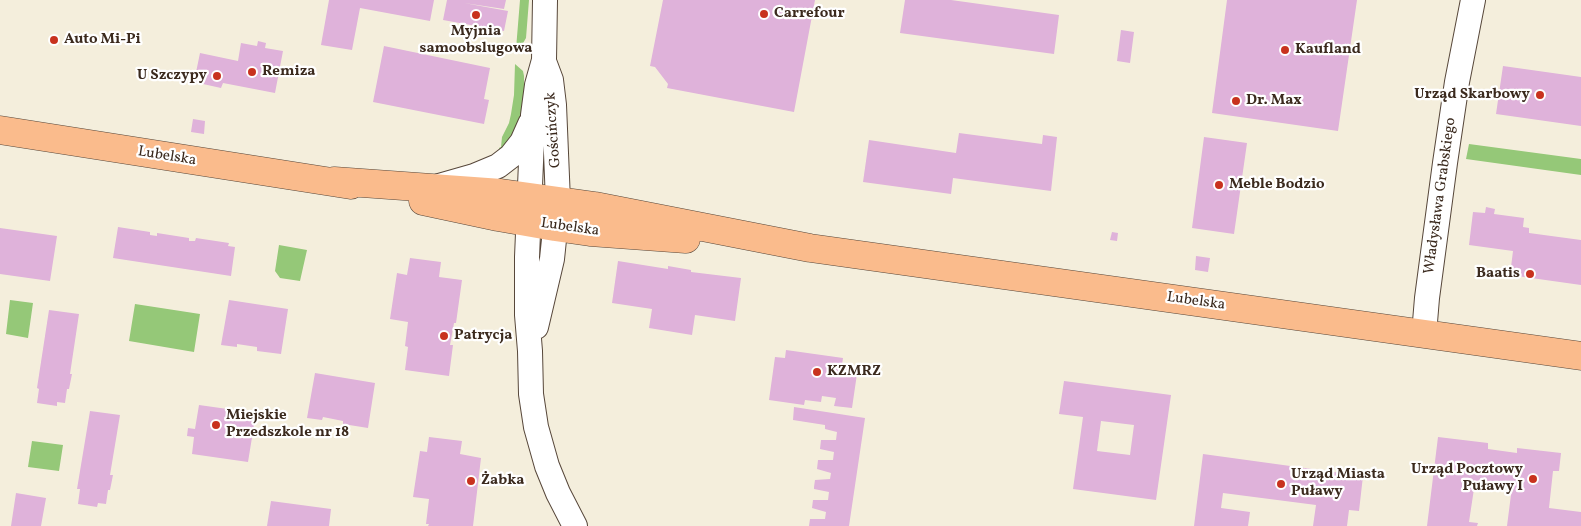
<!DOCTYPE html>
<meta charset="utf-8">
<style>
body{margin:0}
canvas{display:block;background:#f4eedc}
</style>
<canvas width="1581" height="526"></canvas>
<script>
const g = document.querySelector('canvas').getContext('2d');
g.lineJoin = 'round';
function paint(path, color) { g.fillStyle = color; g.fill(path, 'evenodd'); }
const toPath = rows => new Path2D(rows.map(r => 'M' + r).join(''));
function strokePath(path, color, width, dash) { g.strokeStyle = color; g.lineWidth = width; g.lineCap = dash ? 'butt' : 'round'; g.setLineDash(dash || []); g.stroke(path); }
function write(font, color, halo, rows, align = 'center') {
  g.font = font + ' Vollkorn,serif'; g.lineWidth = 4.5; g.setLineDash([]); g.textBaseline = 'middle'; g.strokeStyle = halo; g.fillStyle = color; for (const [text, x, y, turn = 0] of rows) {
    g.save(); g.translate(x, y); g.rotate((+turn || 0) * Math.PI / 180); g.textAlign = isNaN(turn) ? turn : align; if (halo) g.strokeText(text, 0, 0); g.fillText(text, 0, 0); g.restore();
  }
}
const green = toPath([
 [520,0,529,0,526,38,522,45,516,49],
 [515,64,523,71,524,76,524,99,522,114,518,130,500,155,499,148,501,147,502,137,509,123,511,114,514,95],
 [1469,144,1581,159,1581,175,1466,159],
 [279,245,307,250,300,281,280,278,275,271],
 [10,300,33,303,28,338,6,334],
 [135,304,200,314,194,352,129,341],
 [32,441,63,445,59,471,28,467]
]);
const building = toPath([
 [329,0,434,0,430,21,360,8,352,50,321,45],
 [447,0,506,0,504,9,464,3,508,11,504,31,443,20],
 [663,0,815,0,794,112,667,88,668,84,655,67,650,66],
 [905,0,951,0,1059,15,1054,54,900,33],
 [1227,0,1357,0,1338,131,1212,113],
 [1121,30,1134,32,1130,63,1117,61],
 [258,41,266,43,265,48,283,51,275,93,223,83,221,88,194,82,200,53,238,61,241,43,257,46],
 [384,46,490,68,484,99,489,100,484,124,373,102],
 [1503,66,1581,77,1581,126,1496,114],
 [193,119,205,121,204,134,191,132],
 [959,133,1042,144,1043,135,1057,137,1051,191,953,178,951,194,863,182,869,140,956,153],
 [1204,137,1247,143,1234,234,1192,228],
 [1486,207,1495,209,1494,214,1524,218,1523,227,1529,228,1529,233,1581,240,1581,285,1510,275,1513,251,1469,245,1473,212,1485,213],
 [118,227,150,232,150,235,157,236,157,233,189,238,189,241,195,241,196,238,229,243,228,246,235,247,231,276,113,258],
 [0,228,57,236,50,281,0,274],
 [1112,232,1118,233,1117,241,1110,240],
 [1196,256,1210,258,1208,272,1195,270],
 [410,258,441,262,439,277,462,280,456,323,454,323,450,345,453,345,449,376,405,370,408,347,405,346,408,322,390,319,397,273,407,275],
 [618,261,668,269,668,266,691,270,691,272,741,278,735,321,695,315,692,335,649,328,652,309,612,303],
 [229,300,288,309,281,354,257,351,257,347,237,344,237,347,221,345],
 [49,310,79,314,70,374,72,374,69,389,67,389,65,403,57,402,57,406,37,403,39,389,37,388],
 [786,350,843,358,842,365,858,367,852,408,834,406,836,398,822,396,821,402,805,400,804,405,769,400,775,357,785,358],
 [315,373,375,383,368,428,343,424,343,421,323,417,322,420,307,418],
 [1064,381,1171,395,1156,500,1073,489,1083,417,1059,414],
 [1101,421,1134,425,1130,455,1097,451],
 [199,405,256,413,248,462,192,454,194,437,187,436,188,428,195,429],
 [794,407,865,418,849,526,809,526,810,519,825,519,826,512,812,508,813,500,828,500,829,492,814,489,814,487,815,480,830,479,831,473,817,469,818,460,833,460,834,452,820,449,821,440,836,440,837,432,825,429,825,425,793,420],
 [90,411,120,415,110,475,113,475,110,490,108,490,106,504,98,503,97,507,78,504,80,489,77,489],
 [429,437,462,441,460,454,481,458,473,526,428,526,429,524,426,524,429,499,413,497,420,451,427,452],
 [1438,437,1488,443,1488,449,1517,453,1517,448,1561,453,1559,471,1553,471,1549,508,1581,512,1581,526,1507,526,1512,487,1475,482,1469,522,1478,523,1477,526,1427,526],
 [1203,454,1363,476,1359,511,1349,510,1347,526,1313,526,1316,505,1223,493,1221,508,1250,512,1248,526,1194,526],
 [16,493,46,498,41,526,11,526],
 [271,501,331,509,329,526,267,526]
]);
const minor = toPath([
 [545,0,544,60,537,85,533,115,527,257,527,315,530,351,531,394,536,427,547,466,558,493,575,526],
 [439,186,474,176,498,166,511,156,522,142,530,124],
 [536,327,552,259,558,201,554,105,551,80,545,64],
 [1424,334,1427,298,1445,163,1457,82,1473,0]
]);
const major = toPath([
 [0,130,351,185],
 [334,181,501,193,595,206,810,248,1581,356],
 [423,201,498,217,555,227,590,232,686,239]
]);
const markers = [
 [764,14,5,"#c8321e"],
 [476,15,5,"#c8321e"],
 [54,40,5,"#c8321e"],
 [1285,50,5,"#c8321e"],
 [252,72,5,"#c8321e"],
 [217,76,5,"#c8321e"],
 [1540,95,5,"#c8321e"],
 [1236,101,5,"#c8321e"],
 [1219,185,5,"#c8321e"],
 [1530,274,5,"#c8321e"],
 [444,336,5,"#c8321e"],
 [817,372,5,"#c8321e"],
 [216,425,5,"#c8321e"],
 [1533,479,5,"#c8321e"],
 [471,481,5,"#c8321e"],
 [1281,484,5,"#c8321e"]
];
const poiNames = [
 ["Carrefour",774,14],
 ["Myjnia",476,32,"center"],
 ["samoobslugowa",476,49,"center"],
 ["Auto Mi-Pi",64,40],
 ["Kaufland",1295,50],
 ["Remiza",262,72],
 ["U Szczypy",207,76,"right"],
 ["Urząd Skarbowy",1530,95,"right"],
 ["Dr. Max",1246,101],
 ["Meble Bodzio",1229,185],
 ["Baatis",1520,274,"right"],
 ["Patrycja",454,336],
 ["KZMRZ",827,372],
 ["Miejskie",226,416],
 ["Przedszkole nr 18",226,433],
 ["Urząd Pocztowy",1523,470,"right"],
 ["Puławy I",1523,487,"right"],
 ["Urząd Miasta",1291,475],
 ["Puławy",1291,492],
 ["Żabka",481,481]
];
const streetNames = [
 ["Gościńczyk",554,130,-94],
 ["Lubelska",167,157,9],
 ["Władysława Grabskiego",1441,196,-82],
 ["Lubelska",570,228,8],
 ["Lubelska",1196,302,8]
];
paint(green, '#95c878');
paint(building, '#dfb2da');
strokePath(minor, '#57473a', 26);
strokePath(major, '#57473a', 29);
strokePath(minor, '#fff', 24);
strokePath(major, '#fabb8c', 28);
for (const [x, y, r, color] of markers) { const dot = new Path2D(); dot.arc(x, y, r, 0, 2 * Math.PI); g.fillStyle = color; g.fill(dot); strokePath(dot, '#fff', 2); }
write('bold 15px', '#3b2a1e', '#fff', poiNames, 'left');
write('15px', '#3b2a1e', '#fff', streetNames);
</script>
